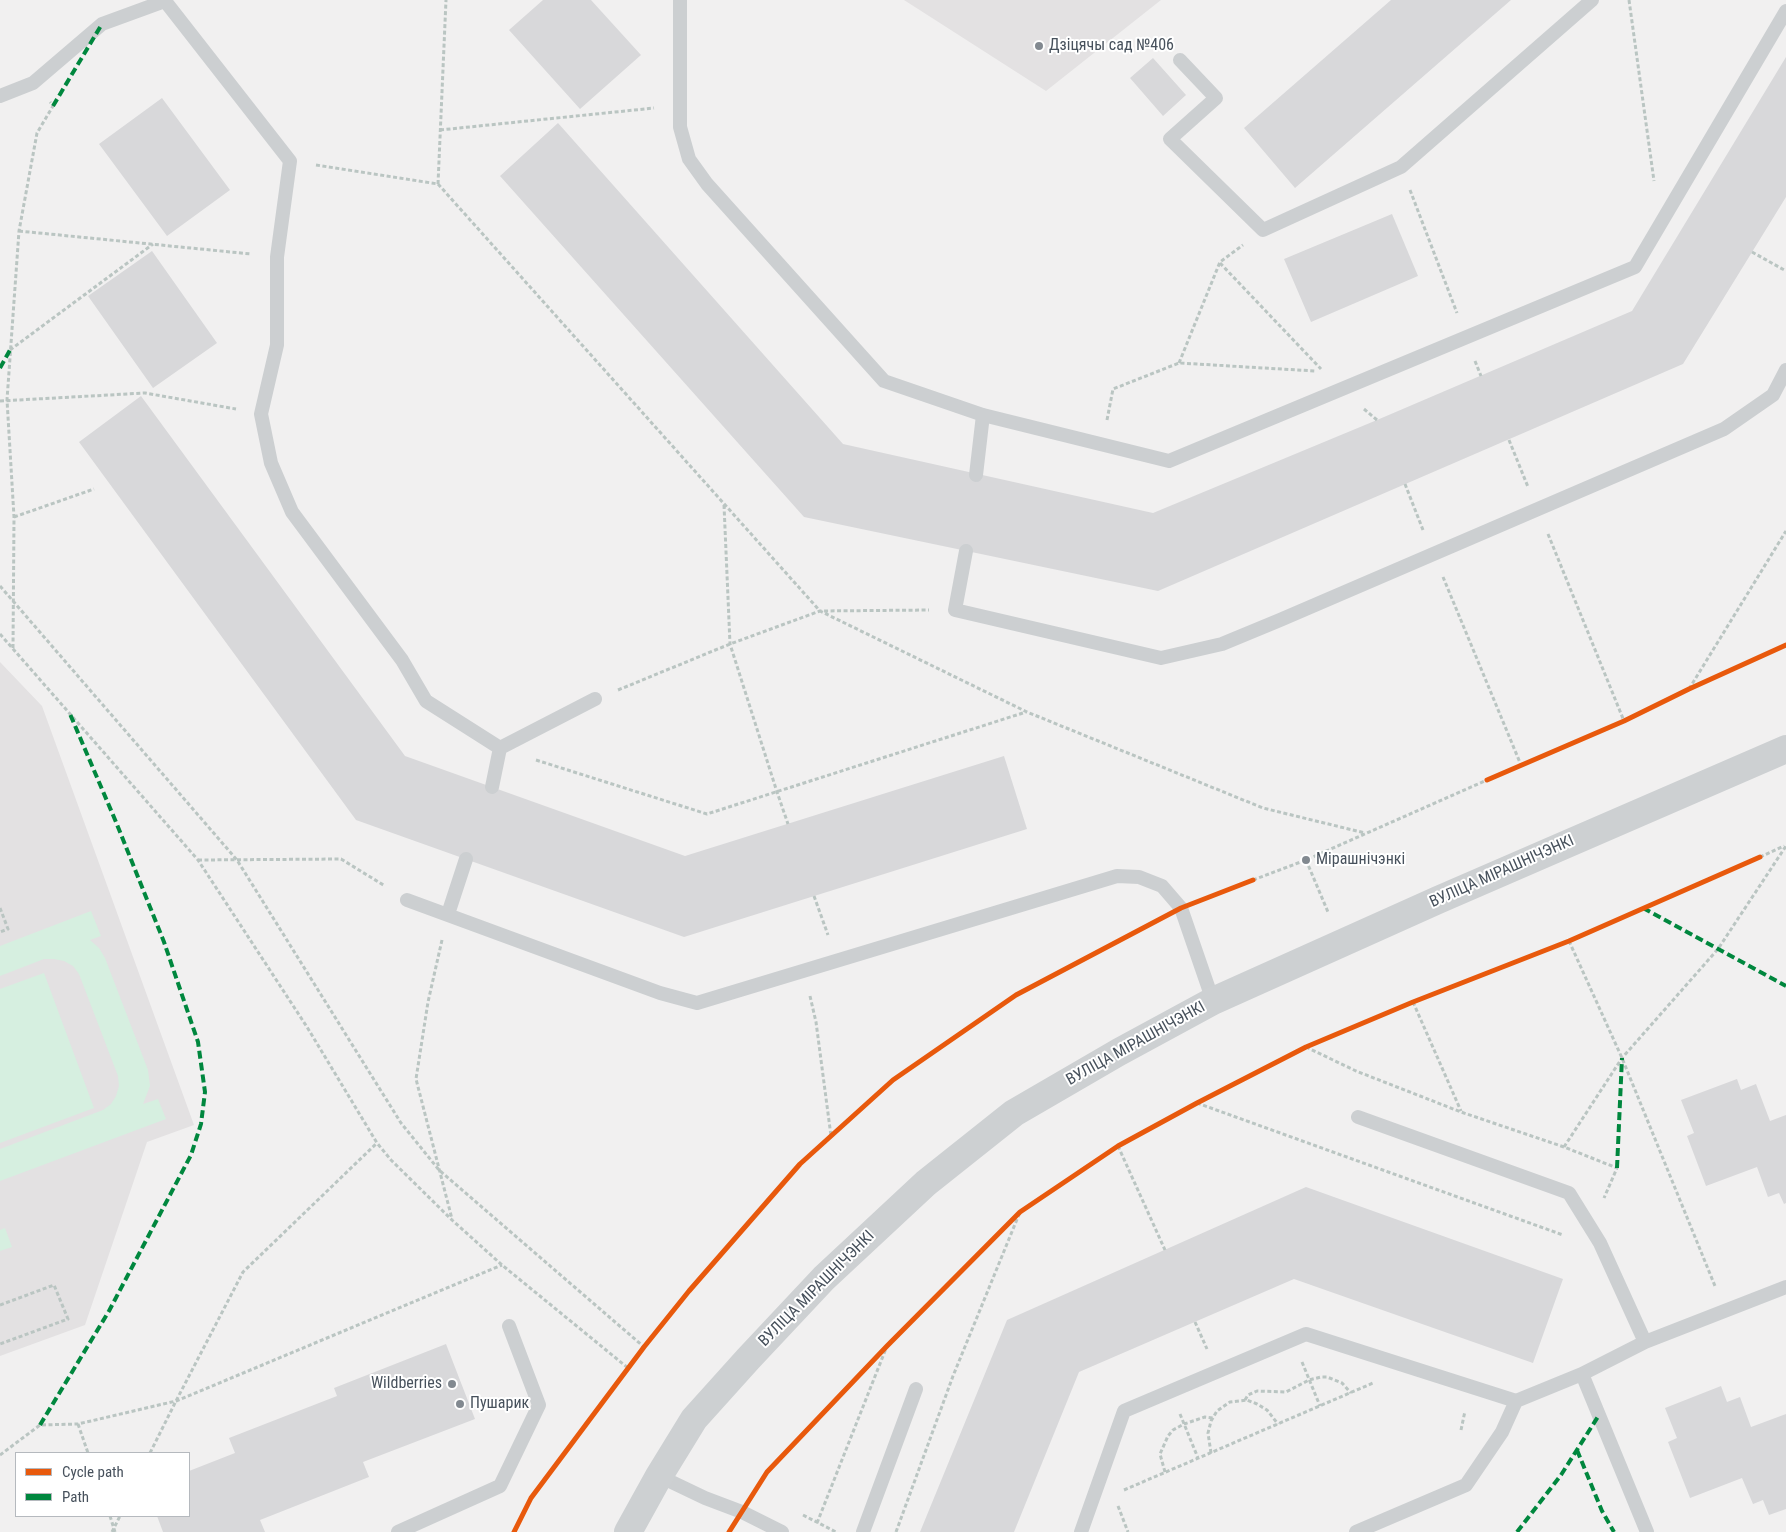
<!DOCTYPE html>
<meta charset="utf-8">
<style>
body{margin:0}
#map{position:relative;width:1786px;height:1532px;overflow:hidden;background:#f1f0f0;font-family:"Roboto Condensed",sans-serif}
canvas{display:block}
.legend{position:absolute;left:15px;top:1452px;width:175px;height:65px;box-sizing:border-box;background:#fff;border:1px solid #b5b9be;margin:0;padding:6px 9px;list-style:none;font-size:15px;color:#47515c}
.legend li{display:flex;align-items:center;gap:10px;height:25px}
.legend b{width:25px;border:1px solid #b5b9be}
</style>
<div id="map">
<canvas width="1786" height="1532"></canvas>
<ul class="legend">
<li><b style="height:6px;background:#e8590c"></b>Cycle path</li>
<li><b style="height:6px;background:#00873e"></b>Path</li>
</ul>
</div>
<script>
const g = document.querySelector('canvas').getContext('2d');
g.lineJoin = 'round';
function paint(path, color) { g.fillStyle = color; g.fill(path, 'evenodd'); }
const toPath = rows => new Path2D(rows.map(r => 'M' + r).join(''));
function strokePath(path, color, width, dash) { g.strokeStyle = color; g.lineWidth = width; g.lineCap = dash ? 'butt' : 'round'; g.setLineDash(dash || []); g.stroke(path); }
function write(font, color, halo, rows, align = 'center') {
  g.font = font + ' "Roboto Condensed",sans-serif'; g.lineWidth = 4; g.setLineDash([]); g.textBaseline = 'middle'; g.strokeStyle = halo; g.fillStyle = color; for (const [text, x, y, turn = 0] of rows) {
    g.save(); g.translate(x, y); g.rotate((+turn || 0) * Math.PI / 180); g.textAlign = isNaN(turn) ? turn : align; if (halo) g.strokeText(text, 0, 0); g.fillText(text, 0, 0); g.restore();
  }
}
const education = toPath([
 [904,0,1161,0,1046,91],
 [0,662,42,706,194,1125,147,1142,85,1325,0,1356]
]);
const green = toPath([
 [91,911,101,936,90,940,99,948,105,958,148,1070,150,1086,143,1104,158,1099,166,1119,0,1181,0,1149,103,1110,111,1104,116,1096,119,1086,118,1076,79,974,73,966,64,961,54,959,44,959,0,976,0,946],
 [44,973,94,1108,0,1143,0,989],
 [5,1228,12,1247,0,1251,0,1230]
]);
const building = toPath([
 [543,0,591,0,641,55,580,109,509,30],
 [1391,0,1511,0,1295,188,1244,128],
 [1786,57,1786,197,1683,364,1158,591,804,517,500,176,558,123,843,444,1153,513,1377,420,1632,311],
 [1153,58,1186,95,1163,116,1130,78],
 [162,98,230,190,167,236,99,144],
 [1392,214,1418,276,1311,322,1284,259],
 [152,251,217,343,153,388,88,296],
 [141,396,405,756,685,856,1004,756,1027,829,684,937,356,820,79,442],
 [1737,1079,1741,1090,1756,1084,1770,1121,1786,1115,1786,1203,1784,1204,1779,1193,1768,1197,1757,1167,1706,1186,1687,1136,1694,1133,1681,1100],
 [1306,1187,1563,1279,1533,1363,1294,1279,1079,1372,1014,1532,920,1532,1007,1320],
 [446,1344,475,1419,363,1462,369,1477,260,1520,265,1532,163,1532,157,1516,189,1516,189,1471,235,1453,229,1438,337,1396,334,1388],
 [1721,1386,1727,1402,1740,1397,1751,1427,1786,1414,1786,1509,1769,1515,1763,1500,1753,1504,1742,1478,1690,1498,1668,1442,1677,1438,1665,1408]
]);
const path = toPath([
 [1629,0,1654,181],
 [440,130,654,108],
 [316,165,438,184,820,611,1027,712,1263,808,1365,833],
 [438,184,446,0],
 [1410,190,1457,313],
 [19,231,251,254],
 [1752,252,1786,271],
 [1220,263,1321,369],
 [10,350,153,244],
 [1475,361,1481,376],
 [1179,363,1220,262,1243,245],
 [0,401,145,393,236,409],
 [1364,409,1377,420],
 [1107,420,1113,389,1179,363,1315,371],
 [1509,440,1528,487],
 [1405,484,1423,530],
 [724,505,730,644,777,792,788,824],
 [14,517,94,489],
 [1548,534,1624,721],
 [1443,577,1521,765],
 [0,586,237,860,401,1123,439,1170,644,1347],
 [0,634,198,860,307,1027,377,1143,391,1160,452,1220,502,1265,628,1368],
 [13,648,14,517,7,400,19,231,37,133,53,106,50,102],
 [1689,689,1786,531],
 [618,690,730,644,820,611,929,610],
 [536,760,707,814,1026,712],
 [1760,857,1784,846],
 [198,860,341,859,385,886],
 [1306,860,1328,912],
 [1253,880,1306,860,1487,780],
 [814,896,828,935],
 [0,908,8,929,0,932],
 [442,940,428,1002,416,1079,452,1219],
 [1569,941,1622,1058,1715,1286],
 [810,996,816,1022,831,1136],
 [1413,1002,1461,1111],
 [1306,1047,1356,1071,1461,1112,1564,1147,1617,1168,1604,1198],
 [1197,1103,1563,1235],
 [1118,1146,1165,1250],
 [1564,1147,1622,1058,1718,949,1786,846],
 [0,1305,54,1285,68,1319,0,1344],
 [1195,1322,1207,1349],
 [1302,1362,1320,1406],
 [1245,1400,1248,1395,1257,1391,1286,1392,1309,1380,1321,1377,1327,1377,1342,1383,1351,1393],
 [1180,1414,1198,1458],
 [78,1424,88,1453],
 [1461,1430,1465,1411],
 [150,1453,176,1401,243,1272,377,1143],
 [1211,1453,1208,1433,1211,1421,1217,1411,1230,1402,1247,1400,1257,1404,1267,1410,1278,1424],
 [0,1455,40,1425,78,1424,176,1401,502,1265],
 [1165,1472,1160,1454,1168,1436,1173,1430,1184,1424,1205,1417,1213,1418],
 [1124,1490,1373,1383],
 [1118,1506,1128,1532],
 [803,1515,836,1532],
 [110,1516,115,1532],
 [817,1523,887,1346],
 [112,1532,120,1516],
 [896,1532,953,1376,1020,1212]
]);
const service = toPath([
 [680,0,680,127,689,159,707,184,884,381,983,415,1169,461,1635,267,1786,11],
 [1180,60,1216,98,1170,139,1263,230,1401,167,1592,0],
 [0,96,33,83,102,24,165,1,290,161,277,257,277,345,261,414,271,463,292,512,402,660,426,701,500,748,492,787],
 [976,475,983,415],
 [966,551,955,610,1161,658,1222,644,1280,620,1724,429,1773,395,1786,370],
 [500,748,595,699],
 [407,900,660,993,697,1003,1117,876,1139,877,1162,886,1181,908,1213,1001],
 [448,914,466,859],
 [1358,1117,1569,1193,1600,1243,1645,1342],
 [659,1476,705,1498,742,1512,782,1532],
 [398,1532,500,1486,539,1405,509,1326],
 [863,1532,916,1389],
 [1081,1532,1124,1411,1306,1334,1516,1401,1582,1374],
 [1356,1532,1466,1485,1502,1432,1516,1401],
 [1647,1532,1582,1374,1645,1342,1786,1287]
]);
const secondary = toPath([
 [628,1532,659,1476,694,1419,748,1359,824,1278,926,1183,1014,1113,1119,1052,1213,1001,1438,900,1786,749]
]);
const quiet = toPath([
 [53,106,102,24],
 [0,368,10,350],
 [1643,908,1786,986],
 [1617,1168,1622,1058],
 [40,1425,109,1311,191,1155,201,1124,205,1092,198,1042,164,942,116,822,70,714],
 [1577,1450,1602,1511,1614,1532],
 [1517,1532,1561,1475,1599,1415]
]);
const cycleway = toPath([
 [1487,780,1624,721,1689,689,1786,645],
 [514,1532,531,1498,644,1347,689,1291,800,1164,893,1080,1016,995,1181,908,1253,880],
 [729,1532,767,1472,887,1346,1020,1212,1118,1146,1197,1103,1306,1047,1413,1002,1569,941,1760,857]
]);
const markers = [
 [1039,46,5,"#828990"],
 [1306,860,5,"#828990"],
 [452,1384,5,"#828990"],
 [460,1404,5,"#828990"]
];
const poiNames = [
 ["Дзіцячы сад №406",1049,46],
 ["Мірашнічэнкі",1316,860],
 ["Wildberries",442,1384,"right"],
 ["Пушарик",470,1404]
];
const streetNames = [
 ["ВУЛІЦА МІРАШНІЧЭНКІ",1502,872,-24],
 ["ВУЛІЦА МІРАШНІЧЭНКІ",1136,1044,-29],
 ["ВУЛІЦА МІРАШНІЧЭНКІ",817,1289,-45]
];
paint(education, '#e3e1e2');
paint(green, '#d6efe0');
paint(building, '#d8d8da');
strokePath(path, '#bac5c2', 3, [4, 2.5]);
strokePath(service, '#cccfd1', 14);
strokePath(secondary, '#cdd0d2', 28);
strokePath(quiet, '#00873e', 4, [8, 4]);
strokePath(cycleway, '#e8590c', 5);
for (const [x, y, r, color] of markers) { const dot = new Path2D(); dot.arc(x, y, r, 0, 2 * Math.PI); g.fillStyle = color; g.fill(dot); strokePath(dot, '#fff', 2); }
write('16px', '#47515c', '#fff', poiNames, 'left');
write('16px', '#47515c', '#fff', streetNames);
</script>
